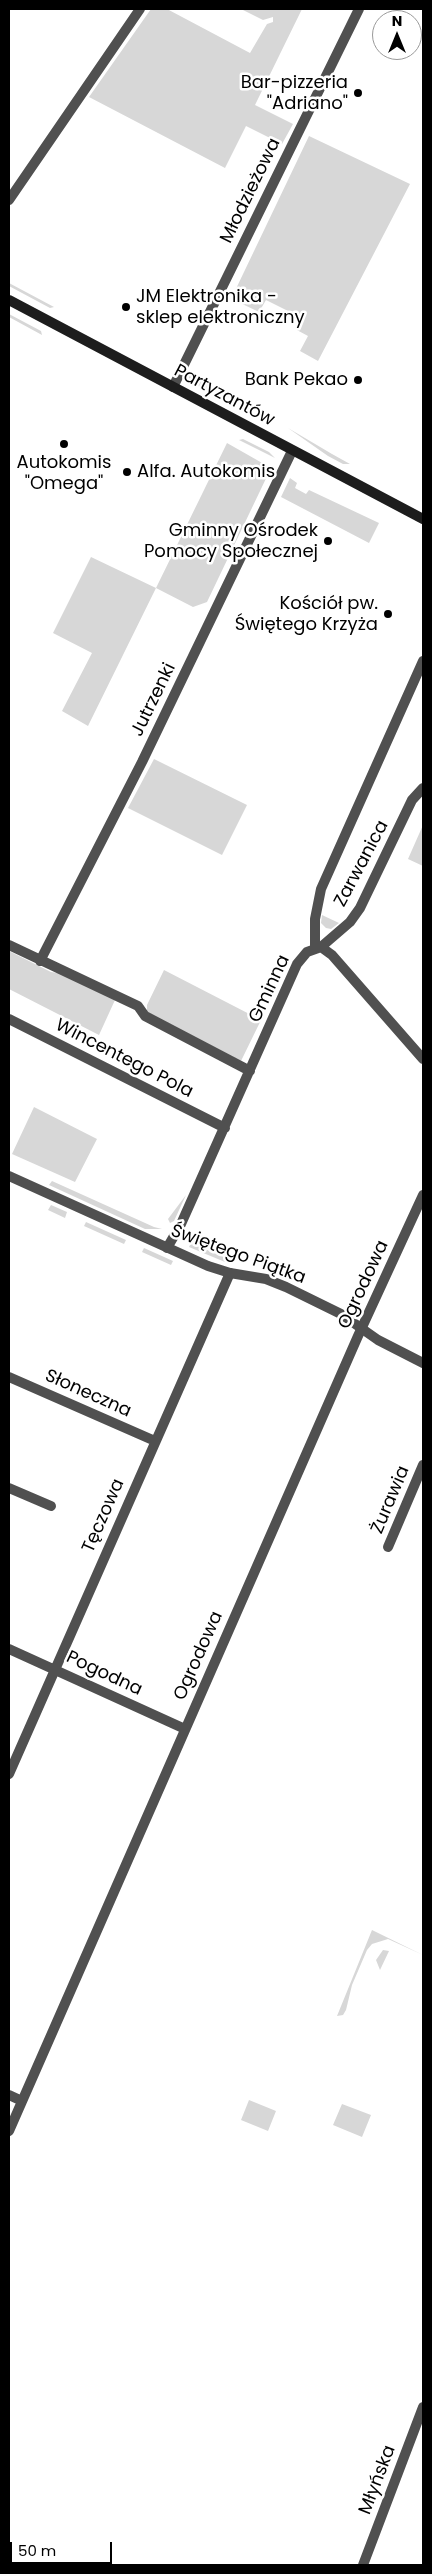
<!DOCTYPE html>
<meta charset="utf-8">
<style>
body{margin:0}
#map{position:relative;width:432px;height:2574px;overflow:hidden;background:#fff;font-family:Poppins,sans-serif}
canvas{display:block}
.frame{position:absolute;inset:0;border:10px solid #000;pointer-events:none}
.north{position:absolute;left:372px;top:10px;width:50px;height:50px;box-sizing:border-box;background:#fff;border:1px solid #999;border-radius:50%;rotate:0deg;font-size:14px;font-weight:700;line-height:20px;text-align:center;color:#000}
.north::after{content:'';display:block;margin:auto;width:18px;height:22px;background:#000;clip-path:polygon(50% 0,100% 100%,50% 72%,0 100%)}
.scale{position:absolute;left:10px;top:2542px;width:102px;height:22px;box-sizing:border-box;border:2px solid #000;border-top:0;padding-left:6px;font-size:15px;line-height:18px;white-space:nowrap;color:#000;-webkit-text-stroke:4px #fff;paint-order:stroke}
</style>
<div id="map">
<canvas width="432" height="2574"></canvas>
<div class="frame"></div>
<div class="north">N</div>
<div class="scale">50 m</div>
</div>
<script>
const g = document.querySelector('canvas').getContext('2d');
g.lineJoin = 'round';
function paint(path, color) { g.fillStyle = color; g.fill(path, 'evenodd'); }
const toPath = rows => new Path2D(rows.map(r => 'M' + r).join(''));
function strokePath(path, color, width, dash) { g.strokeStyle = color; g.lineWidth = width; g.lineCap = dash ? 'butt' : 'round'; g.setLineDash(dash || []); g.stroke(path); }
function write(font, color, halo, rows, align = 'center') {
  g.font = font + ' Poppins,sans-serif'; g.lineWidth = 5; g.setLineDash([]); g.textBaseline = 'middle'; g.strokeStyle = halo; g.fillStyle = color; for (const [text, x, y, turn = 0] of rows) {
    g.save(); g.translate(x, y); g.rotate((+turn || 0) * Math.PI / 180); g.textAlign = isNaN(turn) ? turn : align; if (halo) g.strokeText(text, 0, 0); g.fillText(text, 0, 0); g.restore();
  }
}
const green = toPath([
 [151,9,167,9,250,53,267,24,273,22,273,17,263,20,241,9,302,9,255,105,293,124,282,144,246,126,225,168,89,97],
 [309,136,410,184,318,361,300,351,308,336,295,329,300,317,266,300,259,312,234,300,233,295],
 [9,283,54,307,50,308,9,286],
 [9,314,41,331,42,335,9,317],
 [187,374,232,398,209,392,191,382],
 [288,428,332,454,350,464,343,464,328,456],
 [243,439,269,452,275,458,239,440],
 [227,443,271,468,207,602,193,607,156,588,88,726,62,711,92,653,53,633,91,557,156,588],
 [290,478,297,483,295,488,306,494,309,490,379,523,369,543,281,497],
 [154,759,247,805,222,855,128,808],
 [423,825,423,866,408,859],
 [322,915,339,923,331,929,326,928,321,923],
 [9,951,51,972,64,974,115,1000,99,1035,9,989],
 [164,970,261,1020,241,1061,147,1012,147,1005],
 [34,1107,97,1139,75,1182,12,1154],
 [52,1181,154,1227,162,1229,145,1229,49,1185],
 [186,1195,174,1221,170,1223,168,1219],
 [51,1205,67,1212,65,1218,48,1210],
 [86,1222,126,1240,124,1244,84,1226],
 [191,1243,226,1258,225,1262,189,1247],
 [144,1248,173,1261,171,1265,142,1252],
 [372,1930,423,1955,388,1939,372,1944,367,1950,352,1985,346,2010,343,2015,337,2016],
 [383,1950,389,1951,380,1970,376,1960],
 [249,2100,276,2111,268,2131,241,2120],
 [342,2104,371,2115,362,2137,333,2125]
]);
const minor = toPath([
 [9,200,140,9],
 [173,387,359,9],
 [9,945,138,1006,145,1016,250,1071],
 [321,947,350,922,360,908,412,800,423,788],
 [315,948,315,919,321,889,423,661],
 [40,961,142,762,292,451],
 [9,1019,225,1128],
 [167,1248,181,1224,297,964,307,952,321,947,332,955,423,1059],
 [9,1377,155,1441],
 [9,1488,51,1506],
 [388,1547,423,1465],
 [9,1649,185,1729],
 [9,1774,230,1273],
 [9,2095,22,2101],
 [9,2131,358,1336,423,1195],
 [363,2565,423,2407]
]);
const tertiary = toPath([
 [9,1176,208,1266,230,1273,266,1279,286,1287,341,1314,378,1340,423,1363]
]);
const secondary = toPath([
 [9,300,423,519]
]);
const markers = [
 [358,93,5,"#000"],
 [126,307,5,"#000"],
 [358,380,5,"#000"],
 [64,444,5,"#000"],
 [127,472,5,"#000"],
 [328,541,5,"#000"],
 [388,614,5,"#000"]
];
const poiNames = [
 ["Bar-pizzeria",348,83],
 ["\"Adriano\"",348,104],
 ["JM Elektronika -",136,297,"left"],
 ["sklep elektroniczny",136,318,"left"],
 ["Bank Pekao",348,380],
 ["Autokomis",64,463,"center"],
 ["\"Omega\"",64,484,"center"],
 ["Alfa. Autokomis",137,472,"left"],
 ["Gminny Ośrodek",318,531],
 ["Pomocy Społecznej",318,552],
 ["Kościół pw.",378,604],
 ["Świętego Krzyża",378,625]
];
const streetNames = [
 ["Młodzieżowa",251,191,-64],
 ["Partyzantów",224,396,28],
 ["Jutrzenki",154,700,-64],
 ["Zarwanica",362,864,-62],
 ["Gminna",270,989,-65],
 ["Wincentego Pola",124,1059,27],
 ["Świętego Piątka",238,1255,20],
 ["Ogrodowa",364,1285,-65],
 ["Słoneczna",88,1394,24],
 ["Żurawia",391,1500,-67],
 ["Tęczowa",104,1516,-66],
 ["Ogrodowa",199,1656,-66],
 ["Pogodna",104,1674,25],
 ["Młyńska",378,2480,-69]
];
paint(green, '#d7d7d7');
strokePath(minor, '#505050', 10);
strokePath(tertiary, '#505050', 10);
strokePath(secondary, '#1d1d1d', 10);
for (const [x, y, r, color] of markers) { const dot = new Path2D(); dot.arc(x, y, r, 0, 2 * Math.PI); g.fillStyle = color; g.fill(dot); strokePath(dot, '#fff', 2); }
write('18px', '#000', '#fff', poiNames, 'right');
write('18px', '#000', '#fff', streetNames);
</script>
